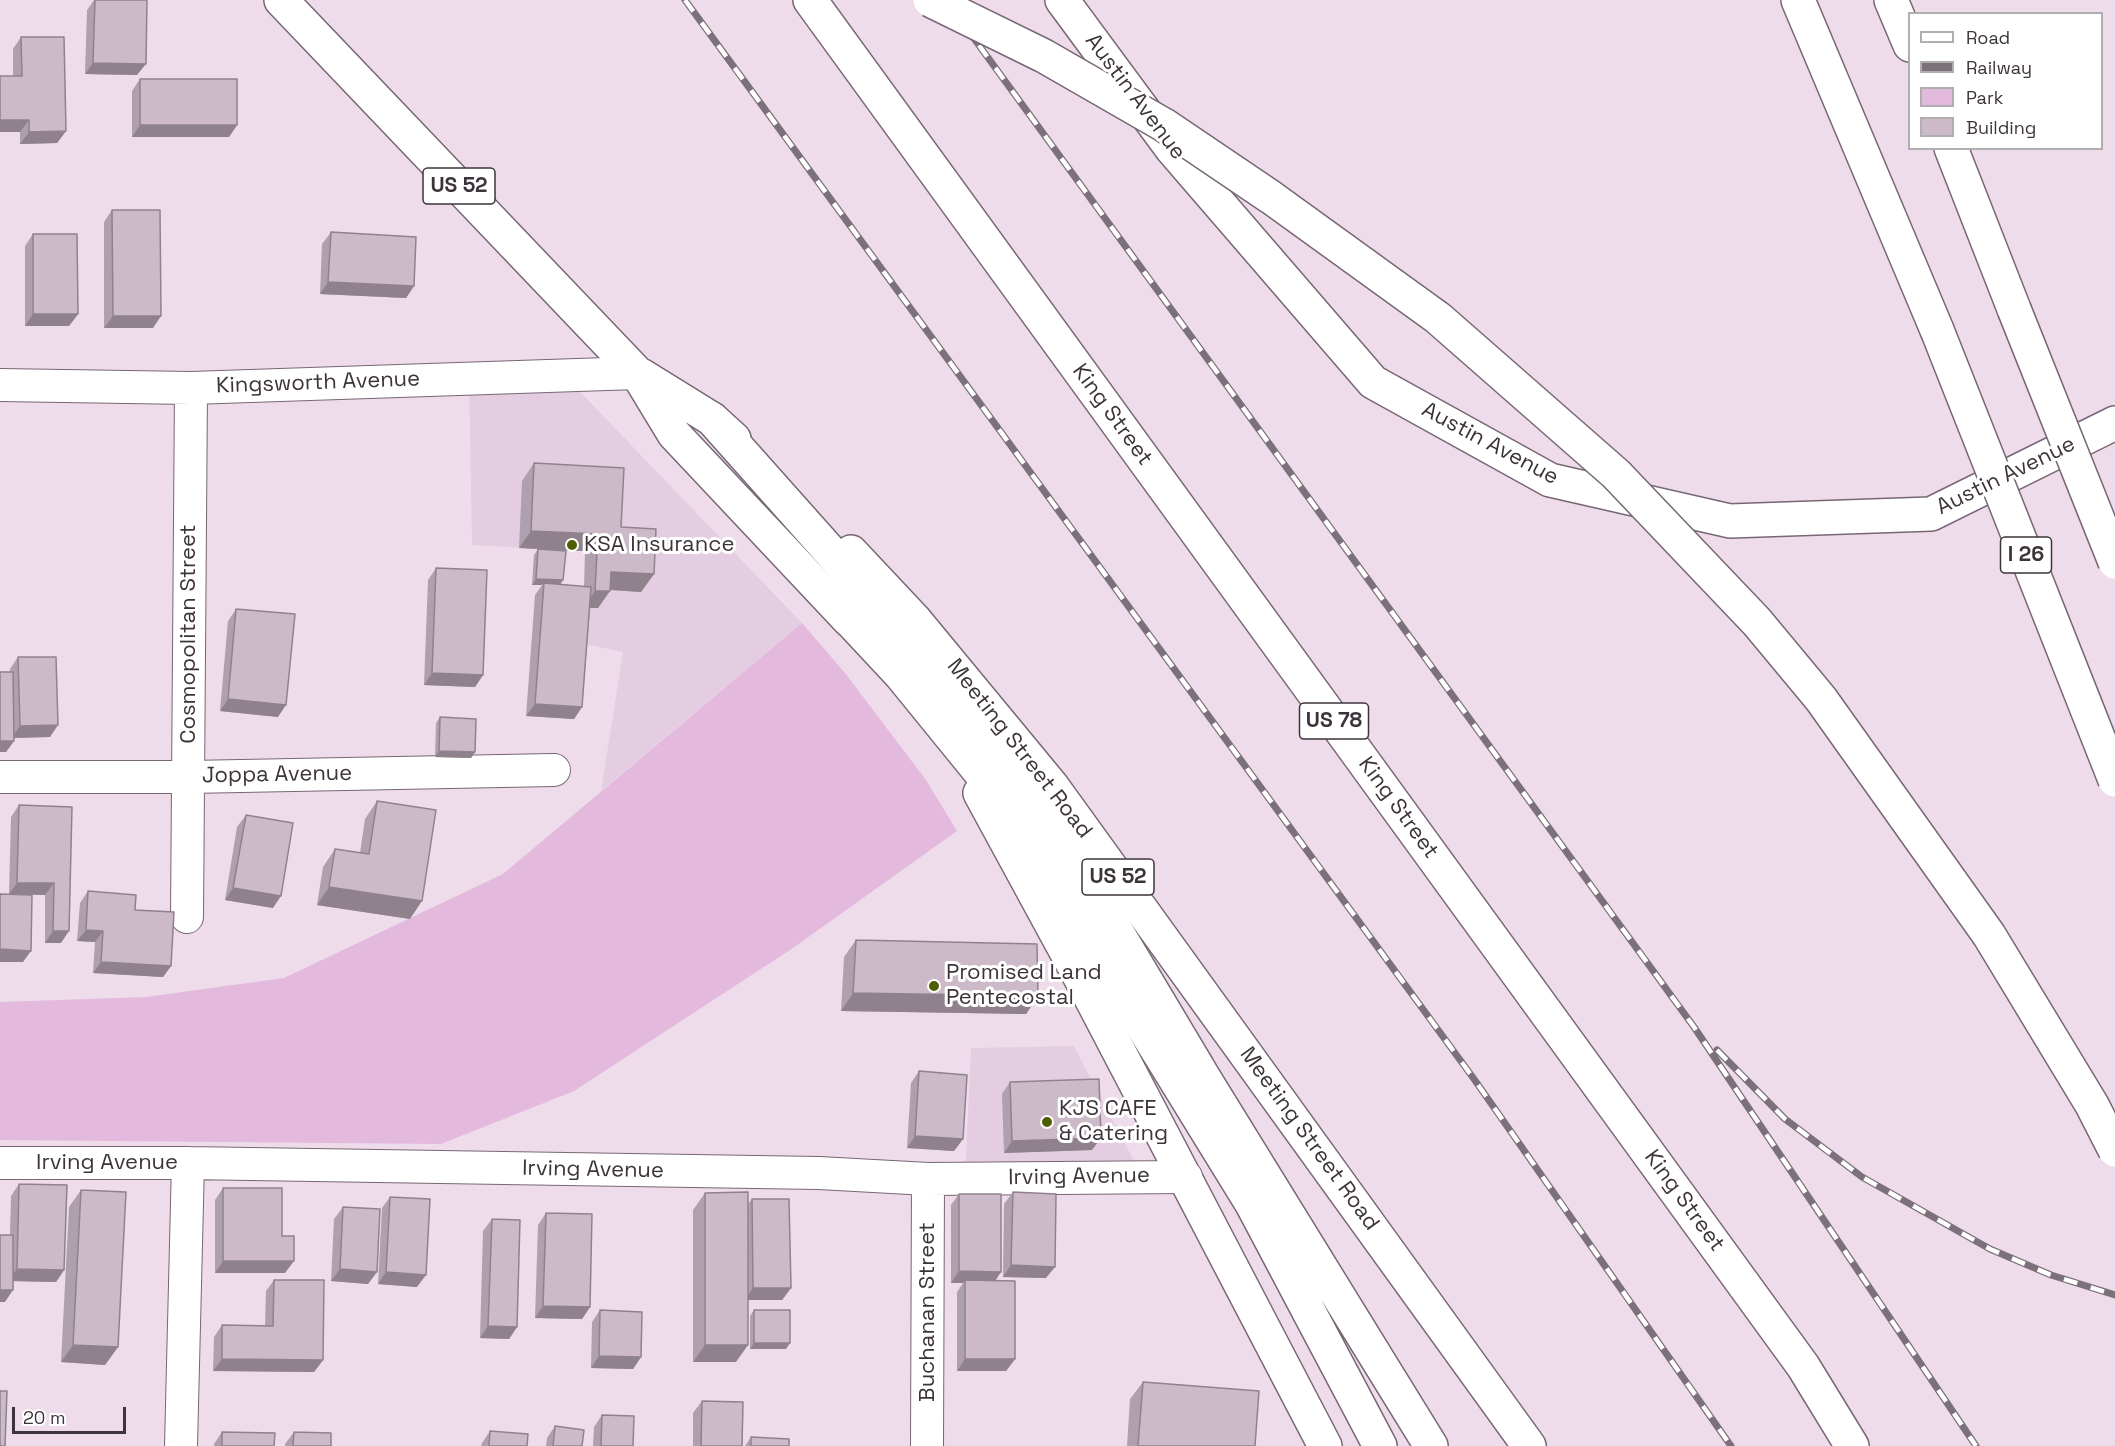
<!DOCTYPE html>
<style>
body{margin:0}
#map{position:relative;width:2115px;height:1446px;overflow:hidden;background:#eedceb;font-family:"Space Grotesk",sans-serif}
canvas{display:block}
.legend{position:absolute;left:1908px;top:12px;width:195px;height:138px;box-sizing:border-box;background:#fff;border:2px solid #b1aeb0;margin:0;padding:8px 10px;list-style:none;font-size:18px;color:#3c343a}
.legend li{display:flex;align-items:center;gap:12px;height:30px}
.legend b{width:30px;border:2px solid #b1aeb0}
.scale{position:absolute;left:12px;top:1407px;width:114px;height:27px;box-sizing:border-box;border:3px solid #3c343a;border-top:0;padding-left:8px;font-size:18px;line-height:21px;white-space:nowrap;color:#3c343a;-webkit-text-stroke:4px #fff;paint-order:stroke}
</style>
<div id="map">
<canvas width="2115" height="1446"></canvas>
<ul class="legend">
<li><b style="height:8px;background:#fff"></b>Road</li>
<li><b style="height:8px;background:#7c717a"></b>Railway</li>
<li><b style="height:16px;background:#e4b9de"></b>Park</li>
<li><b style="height:16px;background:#ccbac9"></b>Building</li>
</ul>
<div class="scale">20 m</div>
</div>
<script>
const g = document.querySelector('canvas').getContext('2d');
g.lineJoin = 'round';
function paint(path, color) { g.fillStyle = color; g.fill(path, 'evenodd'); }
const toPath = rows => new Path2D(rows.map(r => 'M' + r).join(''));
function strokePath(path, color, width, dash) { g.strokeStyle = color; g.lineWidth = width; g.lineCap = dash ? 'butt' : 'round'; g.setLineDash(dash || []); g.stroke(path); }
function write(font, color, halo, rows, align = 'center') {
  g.font = font + ' "Space Grotesk",sans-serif'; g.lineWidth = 6; g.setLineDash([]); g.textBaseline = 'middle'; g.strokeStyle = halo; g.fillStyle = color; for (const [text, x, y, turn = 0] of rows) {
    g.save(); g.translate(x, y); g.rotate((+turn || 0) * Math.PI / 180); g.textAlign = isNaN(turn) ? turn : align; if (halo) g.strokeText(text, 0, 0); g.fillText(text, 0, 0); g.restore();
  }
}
const built = toPath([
 [564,375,802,623,601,791,623,652,585,644,585,551,472,545,469,378],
 [1074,1046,1142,1176,965,1178,971,1048]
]);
const green = toPath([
 [802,623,845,673,926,780,957,831,793,948,574,1091,441,1144,0,1140,0,1002,146,997,284,978,503,874]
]);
const street = toPath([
 [0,385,191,388,637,373],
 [0,777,189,777,554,770],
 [187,917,191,388],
 [0,1163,188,1163,819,1173,928,1179,1186,1177],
 [181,1446,188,1163],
 [927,1446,928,1179]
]);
const secondary = toPath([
 [1062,0,1172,149,1373,382,1550,480,1730,521,1931,514,2115,423]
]);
const primary = toPath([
 [281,0,637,373,674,434,849,620],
 [810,0,1803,1366,1852,1446],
 [641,375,712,419,734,439],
 [851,552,914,619,1052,786,1529,1446],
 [980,793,1080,977,1325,1446]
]);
const highway = toPath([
 [1798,0,1937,330],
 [1891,0,1910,45],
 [1951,148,2014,309],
 [712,419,931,665,1074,860,1204,1078,1431,1446],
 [831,600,901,675,984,777,1023,832,1252,1204,1380,1446]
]);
const rail = toPath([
 [685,0,1474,1079,1731,1446],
 [946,0,1694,1027,1976,1446],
 [1717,1050,1785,1119,1862,1177,1990,1249,2051,1275,2115,1295]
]);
const highwayBridge = toPath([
 [930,0,1044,56,1164,125,1272,198,1438,318,1616,474,1757,622,1821,699,1989,935,2092,1105,2115,1150],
 [2014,309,2115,562],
 [1937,330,2115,780]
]);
const wall = toPath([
 [94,0,147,0,137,75,85,74,87,10],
 [21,37,66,131,57,143,20,144,20,132,13,76,13,49],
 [140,79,237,125,229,137,132,137,132,91],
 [112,210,153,328,104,328,104,222],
 [331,232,414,286,406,298,320,294,322,244],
 [33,234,78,314,69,326,25,326,25,246],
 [534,463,621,527,654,574,641,592,610,590,598,608,590,608,582,707,574,719,526,716,535,595,542,585,532,585,534,555,538,549,519,548,522,481],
 [553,550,585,551,584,587,560,585,563,580],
 [436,568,483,675,475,687,424,685,428,580],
 [236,609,278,717,220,711,228,621],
 [18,657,50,737,14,738,14,741,6,752,10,669],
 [440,717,475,752,471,758,435,757,436,723],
 [377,801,410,919,317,905,323,867,335,849,360,853,365,819],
 [19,805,72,807,61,943,45,943,45,895,9,894,11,817],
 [246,815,273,908,225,900,237,827],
 [88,891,135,910,171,966,163,977,93,973,95,942,77,941,80,903],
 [856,940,1038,996,1026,1014,841,1011,844,957],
 [919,1071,963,1139,954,1151,907,1148,911,1083],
 [1010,1082,1092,1150,1004,1153,1002,1094],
 [19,1184,64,1270,56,1282,13,1281,5,1302,0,1302,0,1235,10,1235,11,1196],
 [223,1188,282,1236,285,1273,215,1273,215,1200],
 [81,1190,118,1347,105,1365,61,1362,69,1207],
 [1013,1192,1046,1278,1003,1277,1004,1204],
 [705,1193,748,1204,752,1199,791,1288,782,1300,748,1300,736,1362,693,1362,693,1210],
 [959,1194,995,1281,1015,1359,1006,1371,957,1371,957,1292,963,1283,951,1283,951,1205],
 [390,1197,417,1287,378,1284,382,1208],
 [343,1207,368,1284,331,1281,334,1219],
 [546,1213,590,1307,582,1319,535,1318,538,1225],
 [492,1219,517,1327,509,1339,480,1338,483,1231],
 [274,1280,323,1360,314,1372,213,1371,214,1337,222,1325,265,1326,266,1291],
 [600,1310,641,1357,633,1369,591,1368,592,1322],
 [754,1310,786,1349,750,1349,750,1316],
 [1143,1382,1255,1446,1127,1446,1130,1399],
 [702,1401,742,1446,693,1446,693,1413],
 [602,1415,633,1446,593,1446,594,1427],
 [555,1426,582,1446,546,1446,547,1438],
 [490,1431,527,1446,481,1446,482,1443],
 [222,1432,274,1446,214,1446,214,1444],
 [294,1432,331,1446,285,1446,285,1444],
 [751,1437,789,1446,745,1446]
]);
const shadedWall = toPath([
 [93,63,146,64,137,75,85,74],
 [0,120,29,120,20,132,0,132],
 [140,125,237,125,229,137,132,137],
 [66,131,57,143,20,144,29,132],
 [328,282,414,286,406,298,320,294],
 [33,314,78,314,69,326,25,326],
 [113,316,161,316,153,328,104,328],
 [531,531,598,534,585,551,519,548],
 [611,572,654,574,641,592,598,589],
 [536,579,563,580,559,586,544,583,542,585,532,585],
 [595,591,610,591,598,608,583,608],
 [432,673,483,675,475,687,424,685],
 [228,699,286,705,278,717,220,711],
 [535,704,582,707,574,719,526,716],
 [58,725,50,737,11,738,20,726],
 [0,741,14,741,6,752,0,752],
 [439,751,475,752,471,758,435,757],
 [17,883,54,883,45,895,9,894],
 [329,887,422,901,410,919,317,905],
 [233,888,281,896,273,908,225,900],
 [86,930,103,931,95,942,77,941],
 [53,931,69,931,61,943,45,943],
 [0,949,31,951,23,962,0,962],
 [101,962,171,966,163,977,93,973],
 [853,993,1038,996,1026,1014,841,1011],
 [915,1136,963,1139,954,1151,907,1148],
 [1101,1138,1092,1150,1004,1153,1012,1141],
 [223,1261,294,1261,285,1273,215,1273],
 [1011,1265,1055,1267,1046,1278,1003,1277],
 [17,1269,64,1270,56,1282,8,1281],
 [340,1269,377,1272,368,1284,331,1281],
 [959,1271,1001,1272,993,1284,965,1280,963,1283,951,1283],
 [386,1272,426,1275,417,1287,378,1284],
 [753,1288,791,1288,782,1300,745,1300],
 [0,1290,13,1290,5,1302,0,1302],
 [543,1306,590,1307,582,1319,535,1318],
 [488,1326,517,1327,509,1339,480,1338],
 [754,1343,790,1343,786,1349,750,1349],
 [73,1345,118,1347,105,1365,61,1362],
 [705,1345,748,1345,736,1362,693,1362],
 [599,1356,641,1357,633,1369,591,1368],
 [222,1359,323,1360,314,1372,213,1371],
 [965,1359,1015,1359,1006,1371,957,1371]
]);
const building = toPath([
 [95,0,147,0,146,64,93,63,95,0],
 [21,37,64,37,66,131,29,132,29,120,0,120,0,76,22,76,21,37],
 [140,79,237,79,237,125,140,125,140,79],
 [112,210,160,210,161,316,113,316,112,210],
 [331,232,416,237,414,286,328,282,331,232],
 [33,234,77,234,78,314,33,314,33,234],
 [534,463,624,468,621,527,656,529,654,574,611,572,610,591,595,591,598,534,531,531,534,463],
 [538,549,566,551,563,580,536,579,538,549],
 [436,568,487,570,483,675,432,673,436,568],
 [544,583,591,587,582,707,535,704,544,583],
 [236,609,295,614,286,705,228,699,236,609],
 [18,657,56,657,58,725,20,726,18,657],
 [0,672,13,672,14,741,0,741,0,672],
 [440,717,476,719,475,752,439,751,440,717],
 [377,801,436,810,422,901,329,887,335,849,369,854,377,801],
 [19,805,72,807,69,931,53,931,54,883,17,883,19,805],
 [246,815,293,823,281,896,233,888,246,815],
 [88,891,136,895,135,910,174,912,171,966,101,962,103,931,86,930,88,891],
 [0,894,32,895,31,951,0,949,0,894],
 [856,940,1037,944,1038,996,853,993,856,940],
 [919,1071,967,1075,963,1139,915,1136,919,1071],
 [1099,1079,1101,1138,1012,1141,1010,1082,1099,1079],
 [19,1184,67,1185,64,1270,17,1269,19,1184],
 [223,1188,282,1188,282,1236,294,1236,294,1261,223,1261,223,1188],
 [81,1190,126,1192,118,1347,73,1345,81,1190],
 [748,1192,748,1345,705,1345,705,1193,748,1192],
 [1013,1192,1056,1194,1055,1267,1011,1265,1013,1192],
 [959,1194,1001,1194,1001,1272,959,1271,959,1194],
 [390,1197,430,1199,426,1275,386,1272,390,1197],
 [752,1199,789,1199,791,1288,753,1288,752,1199],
 [343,1207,380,1209,377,1272,340,1269,343,1207],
 [546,1213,592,1214,590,1307,543,1306,546,1213],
 [492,1219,520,1220,517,1327,488,1326,492,1219],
 [0,1235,13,1235,13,1290,0,1290,0,1235],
 [274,1280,324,1280,323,1360,222,1359,222,1325,273,1326,274,1280],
 [965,1280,1015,1281,1015,1359,965,1359,965,1280],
 [600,1310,642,1312,641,1357,599,1356,600,1310],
 [754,1310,790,1310,790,1343,754,1343,754,1310],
 [1143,1382,1259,1391,1255,1446,1138,1446,1143,1382],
 [0,1391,7,1391,5,1446,0,1446,0,1391],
 [702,1401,743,1402,742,1446,701,1446,702,1401],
 [602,1415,634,1416,633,1446,601,1446,602,1415],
 [555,1426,584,1430,582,1446,553,1446,555,1426],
 [490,1431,528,1434,527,1446,489,1446,490,1431],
 [222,1432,275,1433,274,1446,222,1446,222,1432],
 [294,1432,331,1433,331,1446,293,1446,294,1432],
 [751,1437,789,1439,789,1446,751,1446,751,1437]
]);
const markers = [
 [572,545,6,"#4e5f02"],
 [934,986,6,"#4e5f02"],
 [1047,1122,6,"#4e5f02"]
];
const shields = [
 [459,186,72],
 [2026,555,51],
 [1334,721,69],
 [1118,877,72]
];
const shieldNames = [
 ["US 52",459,186],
 ["I 26",2026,555],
 ["US 78",1334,721],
 ["US 52",1118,877]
];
const streetNames = [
 ["Austin Avenue",1135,97,53],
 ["Kingsworth Avenue",318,383,-2],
 ["King Street",1112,415,54],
 ["Austin Avenue",1490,444,28],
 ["Austin Avenue",2006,476,-26],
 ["Cosmopolitan Street",189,634,-90],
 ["Meeting Street Road",1019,749,52],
 ["Joppa Avenue",277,775,-1],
 ["King Street",1398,808,54],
 ["Meeting Street Road",1309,1139,54],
 ["Irving Avenue",107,1163],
 ["Irving Avenue",593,1170,1],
 ["Irving Avenue",1079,1177,-1],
 ["King Street",1684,1201,54],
 ["Buchanan Street",928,1312,-90]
];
const poiNames = [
 ["KSA Insurance",584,545],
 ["Promised Land",946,973],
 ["Pentecostal",946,998],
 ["KJS CAFE",1059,1109],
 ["& Catering",1059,1134]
];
paint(built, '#e5cde1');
paint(green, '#e4b9de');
strokePath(street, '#776775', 34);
strokePath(secondary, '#776775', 36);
strokePath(primary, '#776775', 36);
strokePath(highway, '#776775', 36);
strokePath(street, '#fff', 32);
strokePath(secondary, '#fff', 33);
strokePath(primary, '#fff', 33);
strokePath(highway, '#fff', 33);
strokePath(rail, '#7c717a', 7);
strokePath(rail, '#fff', 4.5, [14]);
strokePath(highwayBridge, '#776775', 36, []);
strokePath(highwayBridge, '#fff', 33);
paint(wall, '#afa0ad');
paint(shadedWall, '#8f828d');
paint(building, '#ccbac9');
strokePath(building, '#8f828d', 1.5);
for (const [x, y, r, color] of markers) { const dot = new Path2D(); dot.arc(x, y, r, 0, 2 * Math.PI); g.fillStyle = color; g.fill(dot); strokePath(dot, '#fff', 2); }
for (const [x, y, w] of shields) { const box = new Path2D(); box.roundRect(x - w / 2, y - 18, w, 36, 4.5); g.fillStyle = '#fff'; g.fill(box); strokePath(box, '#3c343a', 1.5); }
write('bold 21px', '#3c343a', null, shieldNames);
write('22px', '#3c343a', '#fff', streetNames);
write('22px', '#3c343a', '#fff', poiNames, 'left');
</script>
